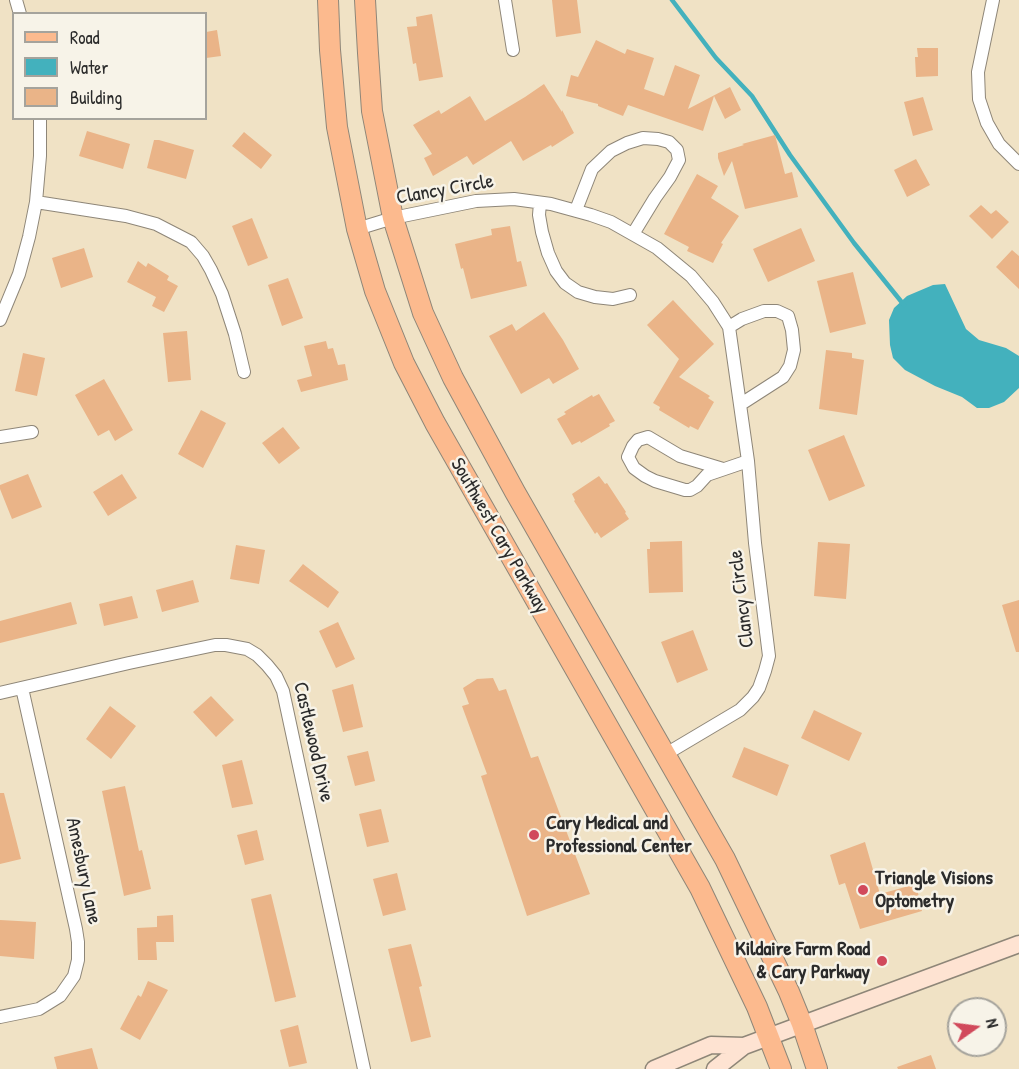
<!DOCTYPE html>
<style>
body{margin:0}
#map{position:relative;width:1019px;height:1069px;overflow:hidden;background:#f0e2c5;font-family:"Patrick Hand",sans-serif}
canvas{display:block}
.legend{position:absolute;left:12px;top:12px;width:195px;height:108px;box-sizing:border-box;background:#f7f3e8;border:2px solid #a5a39c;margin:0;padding:8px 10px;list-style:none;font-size:18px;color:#2b2b2b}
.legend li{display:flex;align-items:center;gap:12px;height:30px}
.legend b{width:30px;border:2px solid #a5a39c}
.north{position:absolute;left:947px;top:997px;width:60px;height:60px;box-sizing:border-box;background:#f7f3e8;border:2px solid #a5a39c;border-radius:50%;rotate:76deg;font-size:16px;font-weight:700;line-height:24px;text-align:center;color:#2b2b2b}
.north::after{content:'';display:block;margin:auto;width:21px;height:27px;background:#d1495b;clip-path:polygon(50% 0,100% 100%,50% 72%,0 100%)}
</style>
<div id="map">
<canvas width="1019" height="1069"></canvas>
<ul class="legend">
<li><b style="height:8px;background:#fcba8e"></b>Road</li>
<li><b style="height:16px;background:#43b1bd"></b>Water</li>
<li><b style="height:16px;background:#eab488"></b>Building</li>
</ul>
<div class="north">N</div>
</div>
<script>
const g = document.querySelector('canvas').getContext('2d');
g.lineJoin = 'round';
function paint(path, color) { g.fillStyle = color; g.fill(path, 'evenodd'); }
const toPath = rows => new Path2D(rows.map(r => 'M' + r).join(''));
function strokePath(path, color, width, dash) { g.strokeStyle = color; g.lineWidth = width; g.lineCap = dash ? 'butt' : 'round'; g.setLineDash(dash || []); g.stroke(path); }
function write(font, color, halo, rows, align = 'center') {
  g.font = font + ' "Patrick Hand",sans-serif'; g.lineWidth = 5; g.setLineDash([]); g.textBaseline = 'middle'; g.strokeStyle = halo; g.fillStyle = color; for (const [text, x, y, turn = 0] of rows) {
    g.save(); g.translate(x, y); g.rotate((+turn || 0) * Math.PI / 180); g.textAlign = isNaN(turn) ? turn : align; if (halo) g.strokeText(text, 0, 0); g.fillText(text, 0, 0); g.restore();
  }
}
const water = toPath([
 [945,284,966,329,979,340,1006,348,1019,356,1019,388,1004,402,989,408,977,408,962,397,935,386,905,370,893,358,890,345,889,320,894,308,907,296,933,285]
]);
const stream = toPath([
 [672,0,716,58,752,96,790,155,854,243,904,305]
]);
const building = toPath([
 [552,0,577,0,581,33,556,37],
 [432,14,443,77,419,81,416,63,413,64,407,27,417,26,416,17],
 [217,30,221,56,206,58,206,32],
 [596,40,625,54,627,49,654,58,644,89,664,96,675,65,700,75,688,109,730,87,741,110,725,119,714,96,703,131,628,105,623,116,598,106,598,104,566,96,571,75,578,77],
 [917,48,938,48,938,76,916,77,915,57,918,57],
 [544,84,562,112,562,110,574,133,552,147,551,145,523,161,511,141,473,165,467,156,433,176,424,158,432,154,413,125,439,110,441,114,470,96,485,121,525,97],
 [923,97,933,130,913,136,904,102],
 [87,131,130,144,123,169,79,156],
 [244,132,272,155,261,169,232,146],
 [775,135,785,174,792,172,798,197,745,209,732,161,724,176,718,158,718,153,744,145,742,144],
 [154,140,159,140,194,150,186,179,147,168],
 [916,159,930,185,907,197,894,170],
 [697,174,718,186,711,198,739,216,721,243,723,244,713,263,687,251,689,247,664,234],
 [981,205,991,214,996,210,1009,222,992,239,969,216],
 [252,218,268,258,248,266,232,226],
 [510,226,517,262,521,261,527,286,471,299,463,268,461,269,455,244,492,235,491,229],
 [801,228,815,261,768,282,753,249],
 [84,248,93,277,61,288,52,258],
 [1012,250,1019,256,1019,289,996,267],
 [138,261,146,267,148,263,169,276,167,280,178,286,164,312,152,306,156,297,127,282],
 [853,272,866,324,830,333,817,281],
 [288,278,303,318,282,326,268,285],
 [673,300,714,344,679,377,710,396,708,398,714,402,698,430,690,426,689,428,659,410,660,407,653,403,679,359,647,325],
 [544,312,563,340,579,369,553,384,549,378,521,394,489,336,512,324,516,331],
 [187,331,191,380,168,382,163,333],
 [326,341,328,349,333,348,338,365,345,364,348,380,301,392,297,380,312,376,304,346],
 [826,350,852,353,852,358,864,360,857,415,819,409],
 [23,353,45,358,37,396,15,391],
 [104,379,133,430,115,441,109,430,98,436,75,395],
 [599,394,615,421,609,424,610,426,581,443,580,441,572,445,557,419,566,414,564,412,592,395,593,397],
 [201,410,226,423,203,468,178,454],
 [283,427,300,448,279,464,262,443],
 [844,435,865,486,829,501,808,450],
 [28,474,42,507,12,519,0,489,0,485],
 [122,474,137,498,108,516,93,492],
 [599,476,605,484,607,483,626,512,625,513,629,519,601,538,597,532,595,534,574,501,575,500,572,494],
 [682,541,683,592,649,593,647,549,650,549,650,542],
 [818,542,850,544,846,599,814,596],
 [236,545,265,550,259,584,230,579],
 [303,564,339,592,328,608,289,581],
 [193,580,199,602,162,612,156,590],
 [132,596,138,618,104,626,99,604],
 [1019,600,1019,652,1016,652,1002,605],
 [71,602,77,624,0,643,0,621],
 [338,622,355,659,336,668,319,631],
 [693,630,708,670,677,683,661,642],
 [493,678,499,691,506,689,531,758,538,756,590,894,527,916,481,776,487,774,462,706,469,704,463,688,477,679],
 [353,684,363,727,343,732,332,690],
 [211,696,234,720,216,737,193,712],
 [110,706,136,726,111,759,86,739],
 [814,710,862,733,849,761,801,738],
 [744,747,789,765,777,796,732,777],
 [368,751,375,781,355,786,347,756],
 [242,760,253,804,232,808,222,765],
 [125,786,139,851,142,850,151,889,124,896,102,791],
 [0,793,4,793,21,859,0,864],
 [381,809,389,842,367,847,359,814],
 [257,830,264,860,245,865,237,835],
 [865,842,880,894,916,884,922,911,860,929,845,883,839,885,830,855],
 [397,873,406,910,383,916,373,879],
 [271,894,296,997,275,1002,251,899],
 [173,915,174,942,156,942,157,960,138,960,137,928,157,927,157,916],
 [0,920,36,922,34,959,0,956],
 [411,944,422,986,419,987,431,1037,411,1042,388,949],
 [148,981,168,990,140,1040,120,1029,138,995,141,997],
 [298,1025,307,1063,289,1067,280,1030],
 [92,1048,98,1069,57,1069,54,1057],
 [931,1055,936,1069,898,1069,897,1067]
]);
const minor = toPath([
 [16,0,20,14],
 [505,0,513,50],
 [993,0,978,72,979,99,987,123,999,144,1019,164],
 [36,202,126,216,156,224,191,242,203,256,211,270,222,294,235,334,244,372],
 [540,203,539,215,542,232,548,253,556,271,565,283,578,292,595,297,613,299,630,295],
 [576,210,592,169,611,151,627,143,643,138,658,139,669,142,677,150,679,160,670,177,655,198,633,234],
 [357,229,393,218,476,201,514,199,551,204,591,215,611,222,657,248,691,276,713,302,729,327,748,461,707,475,697,486,690,490,685,490,655,481,645,476,634,468,628,457,633,446,638,440,648,437,680,456,723,469],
 [0,320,19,274,29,237,36,202,40,156,40,118],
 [729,327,742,319,764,311,777,311,788,316,792,330,794,350,790,366,783,377,741,404],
 [0,437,32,432],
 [0,693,129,663,215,645,226,645,247,649,257,655,267,665,276,676,283,691,364,1069],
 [666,754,740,710,753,697,759,688,765,671,769,656,755,543,748,461],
 [0,1017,39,1009,60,996,74,976,78,960,78,942,76,929,22,688]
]);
const secondary = toPath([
 [654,1069,711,1045,744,1046],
 [715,1069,744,1046,1019,944]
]);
const primary = toPath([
 [328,0,330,50,337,127,357,229,375,291,404,363,435,423,700,888,757,1007,781,1069],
 [365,0,368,53,372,111,393,218,423,313,453,378,515,492,725,859,789,992,802,1024,817,1069]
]);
const markers = [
 [534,835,6,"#d1495b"],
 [863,890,6,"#d1495b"],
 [882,961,6,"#d1495b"]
];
const streetNames = [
 ["Clancy Circle",445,190,-10],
 ["Southwest Cary Parkway",499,536,60],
 ["Clancy Circle",742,599,-97],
 ["Castlewood Drive",313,742,77],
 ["Amesbury Lane",83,871,78]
];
const poiNames = [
 ["Cary Medical and",546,824],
 ["Professional Center",546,847],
 ["Triangle Visions",875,879],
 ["Optometry",875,902],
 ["Kildaire Farm Road",870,950,"right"],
 ["& Cary Parkway",870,973,"right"]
];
paint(water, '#43b1bd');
strokePath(stream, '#43b1bd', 4.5);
paint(building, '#eab488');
strokePath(minor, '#8e8678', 14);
strokePath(secondary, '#8e8678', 19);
strokePath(primary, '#8e8678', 22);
strokePath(minor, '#fff', 12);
strokePath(secondary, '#fee3d2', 16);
strokePath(primary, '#fcba8e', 20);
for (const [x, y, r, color] of markers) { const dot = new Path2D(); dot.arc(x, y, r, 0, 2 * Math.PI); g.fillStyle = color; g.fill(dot); strokePath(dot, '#f7f3e8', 2); }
write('20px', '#2b2b2b', '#f7f3e8', streetNames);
write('bold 20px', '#2b2b2b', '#f7f3e8', poiNames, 'left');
</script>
